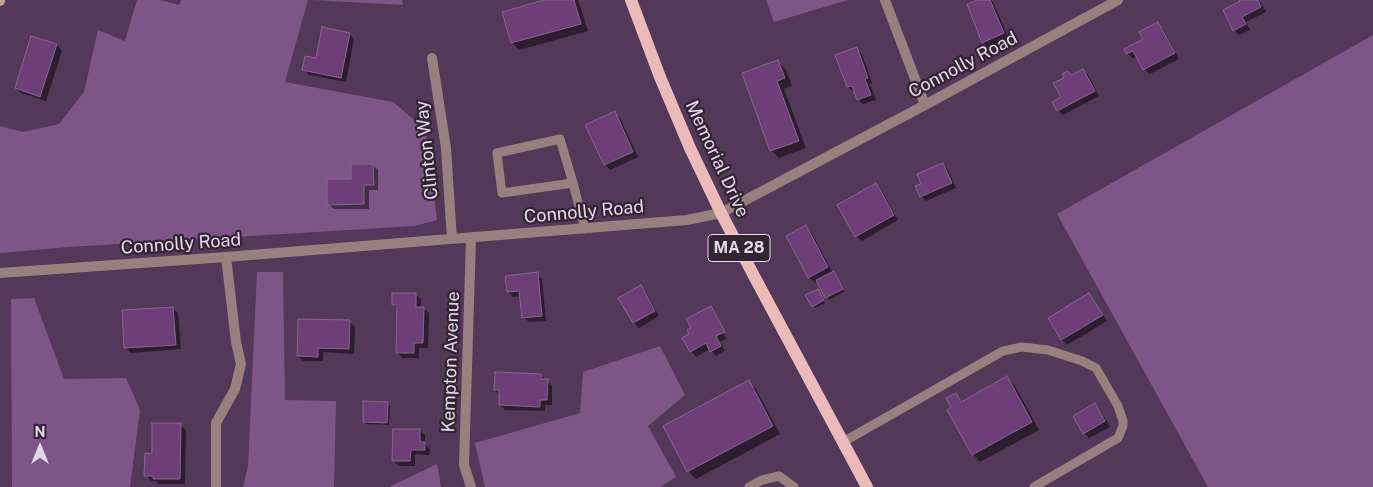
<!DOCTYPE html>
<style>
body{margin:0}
#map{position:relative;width:1373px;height:487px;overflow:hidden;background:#533859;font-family:"Public Sans",sans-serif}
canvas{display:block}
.north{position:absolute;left:15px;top:422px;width:50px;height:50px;-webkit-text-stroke:4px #312534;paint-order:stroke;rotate:0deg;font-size:14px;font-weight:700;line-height:20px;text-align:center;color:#e7d7eb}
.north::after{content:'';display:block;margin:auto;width:18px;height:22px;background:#e7d7eb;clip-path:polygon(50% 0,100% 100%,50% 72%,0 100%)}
</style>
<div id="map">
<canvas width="1373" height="487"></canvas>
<div class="north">N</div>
</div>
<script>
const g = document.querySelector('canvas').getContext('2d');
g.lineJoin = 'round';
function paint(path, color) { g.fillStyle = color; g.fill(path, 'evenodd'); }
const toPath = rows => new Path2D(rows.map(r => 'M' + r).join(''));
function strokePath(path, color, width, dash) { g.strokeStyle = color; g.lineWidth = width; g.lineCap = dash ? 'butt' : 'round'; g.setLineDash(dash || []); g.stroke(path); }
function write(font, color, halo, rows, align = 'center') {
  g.font = font + ' "Public Sans",sans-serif'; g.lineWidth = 4.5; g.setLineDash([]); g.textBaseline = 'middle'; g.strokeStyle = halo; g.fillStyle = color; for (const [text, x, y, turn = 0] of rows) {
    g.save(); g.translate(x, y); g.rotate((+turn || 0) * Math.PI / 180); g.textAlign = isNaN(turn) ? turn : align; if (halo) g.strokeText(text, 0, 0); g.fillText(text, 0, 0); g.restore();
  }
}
const green = toPath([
 [137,0,160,0,179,5,181,0,308,0,285,82,393,102,425,129,437,220,415,226,69,247,0,253,0,126,23,132,59,124,84,92,98,30,125,41],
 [313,0,402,0,403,5],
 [766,0,848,0,774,22],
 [1373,35,1373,487,1208,487,1057,214],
 [257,272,283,272,285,400,336,401,334,487,243,487,248,466],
 [34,298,64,379,126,378,140,410,130,487,12,487,11,299],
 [660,346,685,395,648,426,676,477,660,487,485,487,475,443,580,413,583,372],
 [437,464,441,487,389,487]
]);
const shadow = toPath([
 [548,0,578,0,588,31,519,50,512,42],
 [980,0,991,0,993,2,1009,39,988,48,983,42],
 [1241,0,1259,0,1266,12,1246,22,1250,30,1239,35,1234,30,1242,2],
 [1158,24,1163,29,1179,59,1150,74,1144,69,1137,56,1133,59,1125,50,1145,39],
 [349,34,354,39,346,82,309,75,304,69],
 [32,38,57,45,62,51,46,101,21,93,16,88],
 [856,49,862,54,872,83,870,84,876,100,863,104,858,99,855,91,854,92,848,87],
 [778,62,786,70,792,86,784,89,806,148,779,158,771,150],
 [1083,70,1088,75,1099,96,1063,115,1058,110,1062,98,1072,76],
 [614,112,620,118,638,157,610,170,605,164],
 [943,164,948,170,956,188,926,201,921,196,922,184],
 [373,165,378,170,378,190,369,190,369,209,334,209,328,204,353,180],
 [876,184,881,190,898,220,862,241,856,236],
 [806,227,811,232,833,273,834,273,836,275,844,292,829,300,818,281,815,283,809,277,788,237],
 [537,274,542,279,546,321,529,322,523,317,521,296,513,297,508,291],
 [641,287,646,292,659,316,639,328,634,323],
 [818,290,825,303,815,308,813,306],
 [415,294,421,299,421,308,423,308,429,313,428,348,419,348,419,358,402,358,397,352,398,309,393,304],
 [1089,295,1094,300,1107,321,1067,345,1062,339,1049,318],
 [173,308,178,313,181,349,131,353,126,348],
 [710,308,715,312,712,312,726,338,729,337,720,342,725,351,716,356,710,349,696,357,691,351,690,335],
 [350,322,355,327,354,354,323,352,323,361,303,361,298,356],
 [540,375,552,386,552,405,545,405,545,411,505,410,500,405,500,395,495,390],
 [1007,378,1015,386,1039,430,980,462,973,454,953,408,956,395,963,402],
 [748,382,756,389,780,434,696,479,688,471],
 [387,403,390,406,389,425,366,424,364,422],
 [1095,405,1100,410,1110,427,1089,438,1084,433],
 [180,425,186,430,185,484,159,484,156,481,151,481,146,475,153,455],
 [420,430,425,435,425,444,430,449,429,455,415,454,415,466,399,466,393,461]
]);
const building = toPath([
 [544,0,574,0,581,24,511,43,502,12,544,0],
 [977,0,990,0,1004,33,982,43,967,4,977,0],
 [1239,0,1258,0,1261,7,1242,17,1246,24,1233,31,1223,10,1240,1,1239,0],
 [1158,22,1175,53,1143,70,1133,51,1126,54,1124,49,1143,39,1139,32,1158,22],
 [322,27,350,33,341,78,302,70,305,56,316,58,322,27],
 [31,36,57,44,40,97,15,88,31,36],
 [857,47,868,78,865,79,871,95,857,100,852,86,847,87,835,55,857,47],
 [778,60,785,78,777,81,799,141,770,151,742,73,778,60],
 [1083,69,1095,91,1057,111,1052,102,1061,97,1053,83,1064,78,1062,74,1068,71,1071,75,1083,69],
 [615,111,633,152,604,165,585,125,615,111],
 [943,163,952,183,920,197,915,186,921,184,917,174,943,163],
 [351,164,373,164,374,185,364,185,364,204,327,205,327,179,351,179,351,164],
 [876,183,894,215,855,237,837,205,876,183],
 [806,225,828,267,808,278,786,236,806,225],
 [834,271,843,289,825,298,816,280,834,271],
 [538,272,542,316,522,318,519,291,507,292,505,276,538,272],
 [641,285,655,311,633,323,618,298,641,285],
 [818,289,824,300,812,307,805,295,818,289],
 [392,293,416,293,416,307,424,307,423,343,414,343,414,353,396,353,397,305,392,305,392,293],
 [1089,293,1103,315,1061,340,1048,318,1089,293],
 [711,306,725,332,716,336,721,346,710,352,706,343,690,352,682,338,689,334,687,330,691,328,686,319,711,306],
 [173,307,176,345,124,348,122,310,173,307],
 [298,319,350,320,349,349,318,348,318,357,297,356,298,319],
 [495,372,541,374,541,379,548,379,547,400,540,400,540,407,499,405,499,390,494,390,495,372],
 [1007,376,1032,422,972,455,947,410,951,407,946,398,956,393,961,402,1007,376],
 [749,380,773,426,687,472,663,426,749,380],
 [363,401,388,402,387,423,363,422,363,401],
 [1095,403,1105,421,1083,434,1073,416,1095,403],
 [152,423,181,423,180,479,153,479,153,476,144,476,145,453,152,454,152,423],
 [393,429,420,429,420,442,425,442,425,450,411,450,410,461,392,461,393,429]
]);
const lane = toPath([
 [573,183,502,193,497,153,560,139,573,183,585,229],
 [843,442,1003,351,1022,347,1048,350,1082,361,1096,368,1118,406,1123,421,1123,426,1118,438,1034,487],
 [749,487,762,480,779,476,794,487]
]);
const street = toPath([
 [885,0,925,105],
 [432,58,446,148,452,239],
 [0,273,226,257,687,220,721,213,925,105,1118,0],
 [216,487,216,423,235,389,241,364,236,342,226,257],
 [471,487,464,465,471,238]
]);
const secondary = toPath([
 [0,1,0,0]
]);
const primary = toPath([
 [631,0,660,77,690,148,721,213,754,276,867,487]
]);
const shields = [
 [739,248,62]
];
const shieldNames = [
 ["MA 28",739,248]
];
const streetNames = [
 ["Connolly Road",963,65,-28],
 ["Clinton Way",427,150,-96],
 ["Memorial Drive",717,159,65],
 ["Connolly Road",584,212,-5],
 ["Connolly Road",181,244,-4],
 ["Kempton Avenue",451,362,-88]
];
paint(green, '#7d5687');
paint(shadow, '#0007');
paint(building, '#6d3e78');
strokePath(building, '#85688c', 1);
strokePath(lane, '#98807f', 9);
strokePath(street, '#98807f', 10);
strokePath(secondary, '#c7a1a0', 10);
strokePath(primary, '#ebbbba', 12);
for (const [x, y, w] of shields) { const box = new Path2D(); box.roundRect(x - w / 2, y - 13.5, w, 27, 4); g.fillStyle = '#312534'; g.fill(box); strokePath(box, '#e7d7eb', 1); }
write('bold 16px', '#e7d7eb', null, shieldNames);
write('18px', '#e7d7eb', '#312534', streetNames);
</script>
